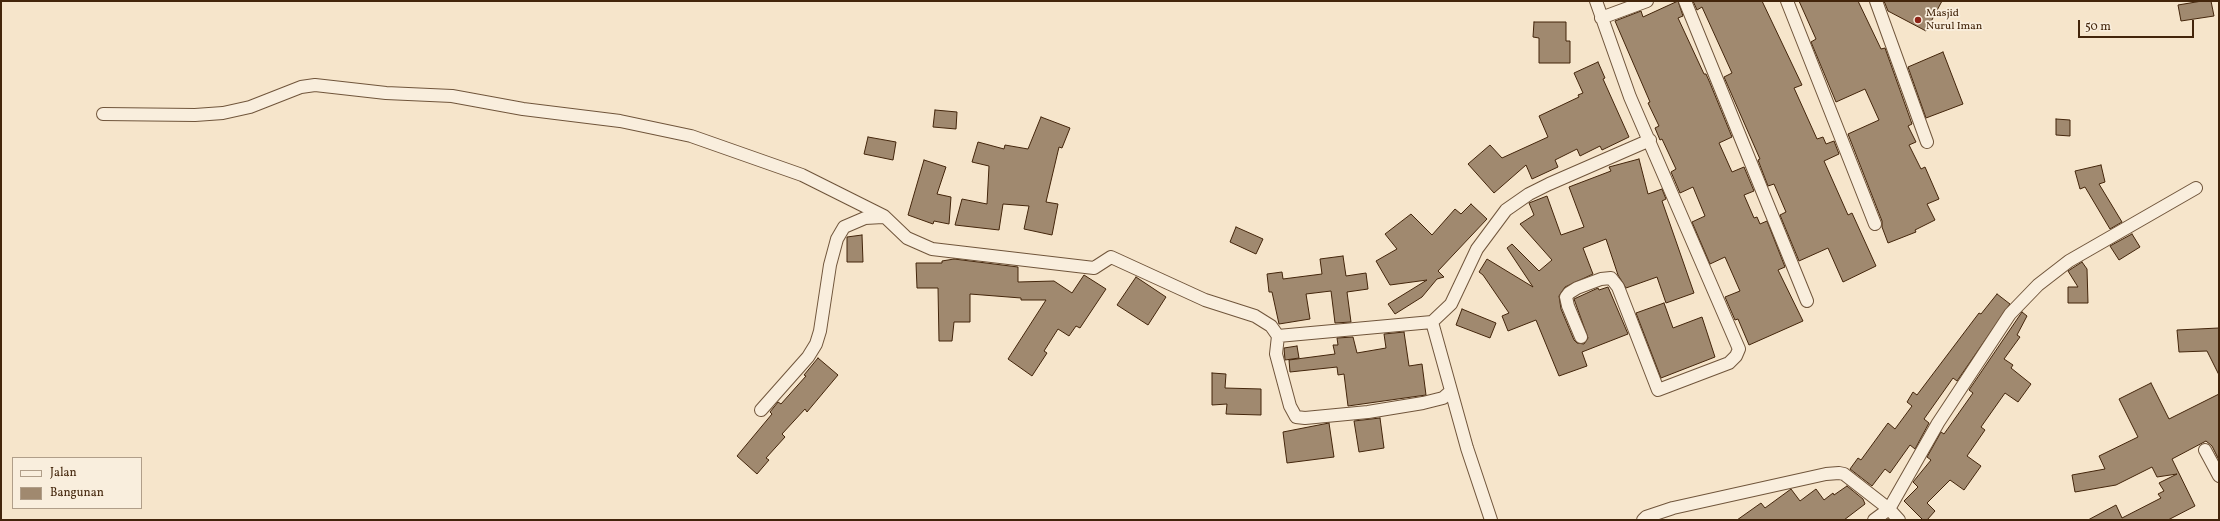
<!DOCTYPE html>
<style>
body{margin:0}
#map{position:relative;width:2220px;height:521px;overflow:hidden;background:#f6e5cb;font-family:Vollkorn,serif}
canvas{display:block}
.frame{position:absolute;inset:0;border:2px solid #43250b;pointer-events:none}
.legend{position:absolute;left:12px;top:457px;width:130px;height:52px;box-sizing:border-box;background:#f9eedd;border:1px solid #b09e89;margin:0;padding:5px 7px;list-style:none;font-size:12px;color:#43250b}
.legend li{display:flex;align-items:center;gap:8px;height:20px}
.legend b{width:20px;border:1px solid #b09e89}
.scale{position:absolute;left:2078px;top:20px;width:116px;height:18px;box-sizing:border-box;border:2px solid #43250b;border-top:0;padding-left:5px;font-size:12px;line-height:14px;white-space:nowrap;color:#43250b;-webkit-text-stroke:3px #f9eedd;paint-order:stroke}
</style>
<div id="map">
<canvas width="2220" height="521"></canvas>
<div class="frame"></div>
<ul class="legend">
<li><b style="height:5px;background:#f9eedd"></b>Jalan</li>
<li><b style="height:11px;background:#a0896f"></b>Bangunan</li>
</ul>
<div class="scale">50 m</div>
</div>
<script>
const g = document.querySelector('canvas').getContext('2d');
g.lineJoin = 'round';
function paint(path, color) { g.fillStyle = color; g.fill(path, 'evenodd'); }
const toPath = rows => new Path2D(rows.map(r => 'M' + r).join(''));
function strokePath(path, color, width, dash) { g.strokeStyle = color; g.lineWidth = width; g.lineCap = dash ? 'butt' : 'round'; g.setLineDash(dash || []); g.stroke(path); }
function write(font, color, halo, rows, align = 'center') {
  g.font = font + ' Vollkorn,serif'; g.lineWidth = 3.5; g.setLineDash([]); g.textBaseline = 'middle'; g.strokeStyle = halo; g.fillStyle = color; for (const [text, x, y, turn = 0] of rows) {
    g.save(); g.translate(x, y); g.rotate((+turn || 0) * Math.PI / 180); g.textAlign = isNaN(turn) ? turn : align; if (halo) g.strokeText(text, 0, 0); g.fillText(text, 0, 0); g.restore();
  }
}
const building = toPath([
 [1678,1,1683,16,1678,18,1704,74,1706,74,1710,83,1732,137,1719,143,1732,172,1744,167,1754,191,1744,195,1754,218,1757,217,1760,224,1767,221,1785,267,1778,270,1803,321,1749,345,1738,319,1735,320,1725,297,1740,291,1725,257,1710,264,1692,222,1705,216,1693,187,1680,193,1671,172,1676,169,1662,139,1660,140,1655,128,1659,126,1648,103,1650,102,1615,21,1641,11,1643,17,1678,1],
 [1693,1,1762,1,1802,85,1794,88,1817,139,1823,137,1826,144,1834,141,1839,154,1824,161,1848,215,1852,213,1876,266,1843,282,1828,248,1799,261,1780,215,1786,212,1774,184,1768,186,1758,160,1760,159,1724,77,1732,73,1702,7,1697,10,1693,1],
 [1799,1,1858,1,1881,49,1885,48,1912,124,1908,126,1916,142,1909,145,1921,169,1925,167,1939,199,1927,204,1935,220,1915,230,1916,232,1888,243,1882,227,1882,221,1848,134,1879,120,1865,89,1836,102,1811,42,1816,39,1799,1],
 [1884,1,1942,1,1926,31,1888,11,1884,1],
 [2202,1,2211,1,2214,16,2181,21,2178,5,2202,1],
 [1534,22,1566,22,1566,41,1570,41,1570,63,1539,63,1539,38,1533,37,1534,22],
 [1943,52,1963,104,1926,118,1908,67,1943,52],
 [1598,62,1605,78,1603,79,1629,137,1602,150,1600,146,1580,156,1577,149,1555,160,1558,167,1532,179,1526,165,1494,193,1468,164,1490,145,1502,158,1548,137,1539,116,1579,97,1578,95,1583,93,1574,73,1598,62],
 [935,110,957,112,956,129,933,127,935,110],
 [1041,117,1070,128,1062,148,1059,147,1046,202,1058,204,1052,235,1024,229,1029,206,1003,204,999,230,955,225,962,199,987,204,989,166,972,162,978,142,1004,149,1005,145,1028,149,1041,117],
 [2056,119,2070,120,2070,136,2056,135,2056,119],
 [868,137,896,142,893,160,864,154,868,137],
 [1639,159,1648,194,1662,189,1666,199,1662,201,1694,293,1666,303,1657,277,1626,288,1618,275,1606,239,1583,248,1593,274,1565,287,1559,296,1561,309,1574,340,1577,343,1584,344,1588,338,1574,299,1598,288,1599,290,1608,287,1628,334,1582,352,1587,366,1559,376,1536,320,1508,331,1502,316,1509,313,1483,275,1479,272,1487,259,1533,287,1507,248,1512,244,1539,271,1552,260,1520,224,1534,215,1529,203,1547,196,1561,235,1584,227,1569,187,1611,171,1609,167,1639,159],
 [924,160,946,167,937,194,951,197,949,224,934,221,933,224,908,215,924,160],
 [2101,165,2105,182,2099,184,2122,222,2110,229,2085,187,2080,189,2075,171,2101,165],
 [1471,204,1487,219,1438,271,1444,277,1437,279,1422,297,1395,314,1388,304,1427,280,1390,285,1376,261,1397,249,1385,234,1411,214,1432,235,1455,209,1461,214,1471,204],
 [1236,227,1263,239,1256,254,1230,242,1236,227],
 [2132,234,2140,247,2119,260,2110,246,2132,234],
 [862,235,863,262,847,262,847,237,862,235],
 [1343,256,1346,276,1366,273,1368,289,1347,292,1351,322,1335,323,1331,291,1306,294,1310,319,1279,324,1272,292,1269,292,1267,274,1282,272,1283,279,1322,274,1320,259,1343,256],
 [954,259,1018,267,1018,282,1054,281,1072,293,1084,275,1106,289,1080,328,1076,326,1069,336,1058,329,1044,351,1047,353,1032,376,1008,359,1046,300,1021,300,1021,298,970,294,970,322,954,322,952,341,939,341,938,288,917,288,916,263,942,263,942,261,954,259],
 [2082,262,2087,269,2088,303,2068,303,2068,287,2078,287,2068,271,2082,262],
 [1136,277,1166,297,1148,325,1117,305,1136,277],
 [1997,294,2010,304,1957,381,1953,378,1924,419,1929,423,1915,449,1910,445,1890,473,1885,469,1872,486,1850,469,1858,458,1861,460,1888,423,1895,429,1912,406,1907,402,1913,392,1917,395,1979,313,1981,314,1997,294],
 [1664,303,1673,328,1702,317,1715,357,1661,378,1636,313,1664,303],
 [1462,309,1496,323,1490,338,1456,325,1462,309],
 [2022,312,2027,316,2017,335,2020,337,2004,359,2013,365,2011,368,2031,384,2018,402,2005,393,1981,427,1985,430,1967,456,1981,466,1964,490,1950,480,1927,503,1935,511,1927,520,1923,520,1904,501,1918,487,1913,482,1931,460,1927,457,1941,432,1944,434,1973,393,1969,390,2022,312],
 [2219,328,2219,375,2207,351,2179,352,2177,330,2219,328],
 [1404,332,1409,366,1422,364,1426,395,1348,406,1344,374,1338,375,1337,367,1290,372,1289,360,1335,354,1333,345,1338,345,1337,338,1353,337,1357,353,1386,348,1384,334,1404,332],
 [1297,346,1299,358,1285,360,1284,348,1297,346],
 [818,358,838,375,807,412,805,409,782,434,785,437,766,458,769,460,757,474,737,456,772,414,770,412,778,402,781,404,806,376,804,375,818,358],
 [1212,373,1226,374,1225,388,1261,389,1261,415,1226,414,1227,404,1212,405,1212,373],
 [2151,383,2169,419,2219,394,2219,460,2212,446,2206,441,2172,459,2195,506,2168,520,2088,520,2116,505,2122,518,2161,498,2158,494,2164,491,2159,483,2177,474,2157,477,2152,467,2116,485,2075,492,2072,475,2105,469,2099,456,2138,437,2119,399,2151,383],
 [1380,418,1384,448,1359,452,1354,421,1380,418],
 [1329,423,1334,457,1287,463,1283,432,1329,423],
 [1847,486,1863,499,1865,504,1844,520,1737,520,1761,503,1765,508,1791,489,1800,501,1816,489,1824,500,1833,493,1834,495,1847,486]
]);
const minor = toPath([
 [1685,1,1807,301],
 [1787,1,1875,224],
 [1876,1,1927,142],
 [1601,18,1647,1],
 [103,114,195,115,223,113,250,107,301,87,315,85,386,93,452,96,523,109,620,121,691,136,802,175,884,216,907,238,932,249,1094,268,1111,257,1205,300,1255,316,1271,326,1278,336,1432,322,1467,448,1491,520],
 [1432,322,1451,304,1477,249,1506,210,1529,194,1549,184,1650,140],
 [1278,336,1276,354,1290,406,1296,417,1305,418,1368,412,1423,403,1443,398,1451,391],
 [1581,337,1568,306,1566,297,1569,293,1577,288,1601,279,1611,278,1618,287,1658,390,1729,363,1736,356,1739,349,1630,97,1596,1],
 [761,410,808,357,816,344,820,331,830,265,837,239,844,227,865,218,883,217],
 [2205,450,2219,476],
 [1643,520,1646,517,1673,508,1826,474,1839,473,1844,474,1889,509,1899,520],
 [1874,520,1889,509,1938,423,2010,314,2038,285,2069,261,2196,188]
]);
const markers = [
 [1918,20,4,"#8f2418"]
];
const poiNames = [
 ["Masjid",1926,14],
 ["Nurul Iman",1926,27]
];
paint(building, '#a0896f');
strokePath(building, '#43250b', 1);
strokePath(minor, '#70553b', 14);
strokePath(minor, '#f9eedd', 12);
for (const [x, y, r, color] of markers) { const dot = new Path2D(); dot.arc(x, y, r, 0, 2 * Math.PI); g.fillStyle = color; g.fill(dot); strokePath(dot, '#f9eedd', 1.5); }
write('11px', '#43250b', '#f9eedd', poiNames, 'left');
</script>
